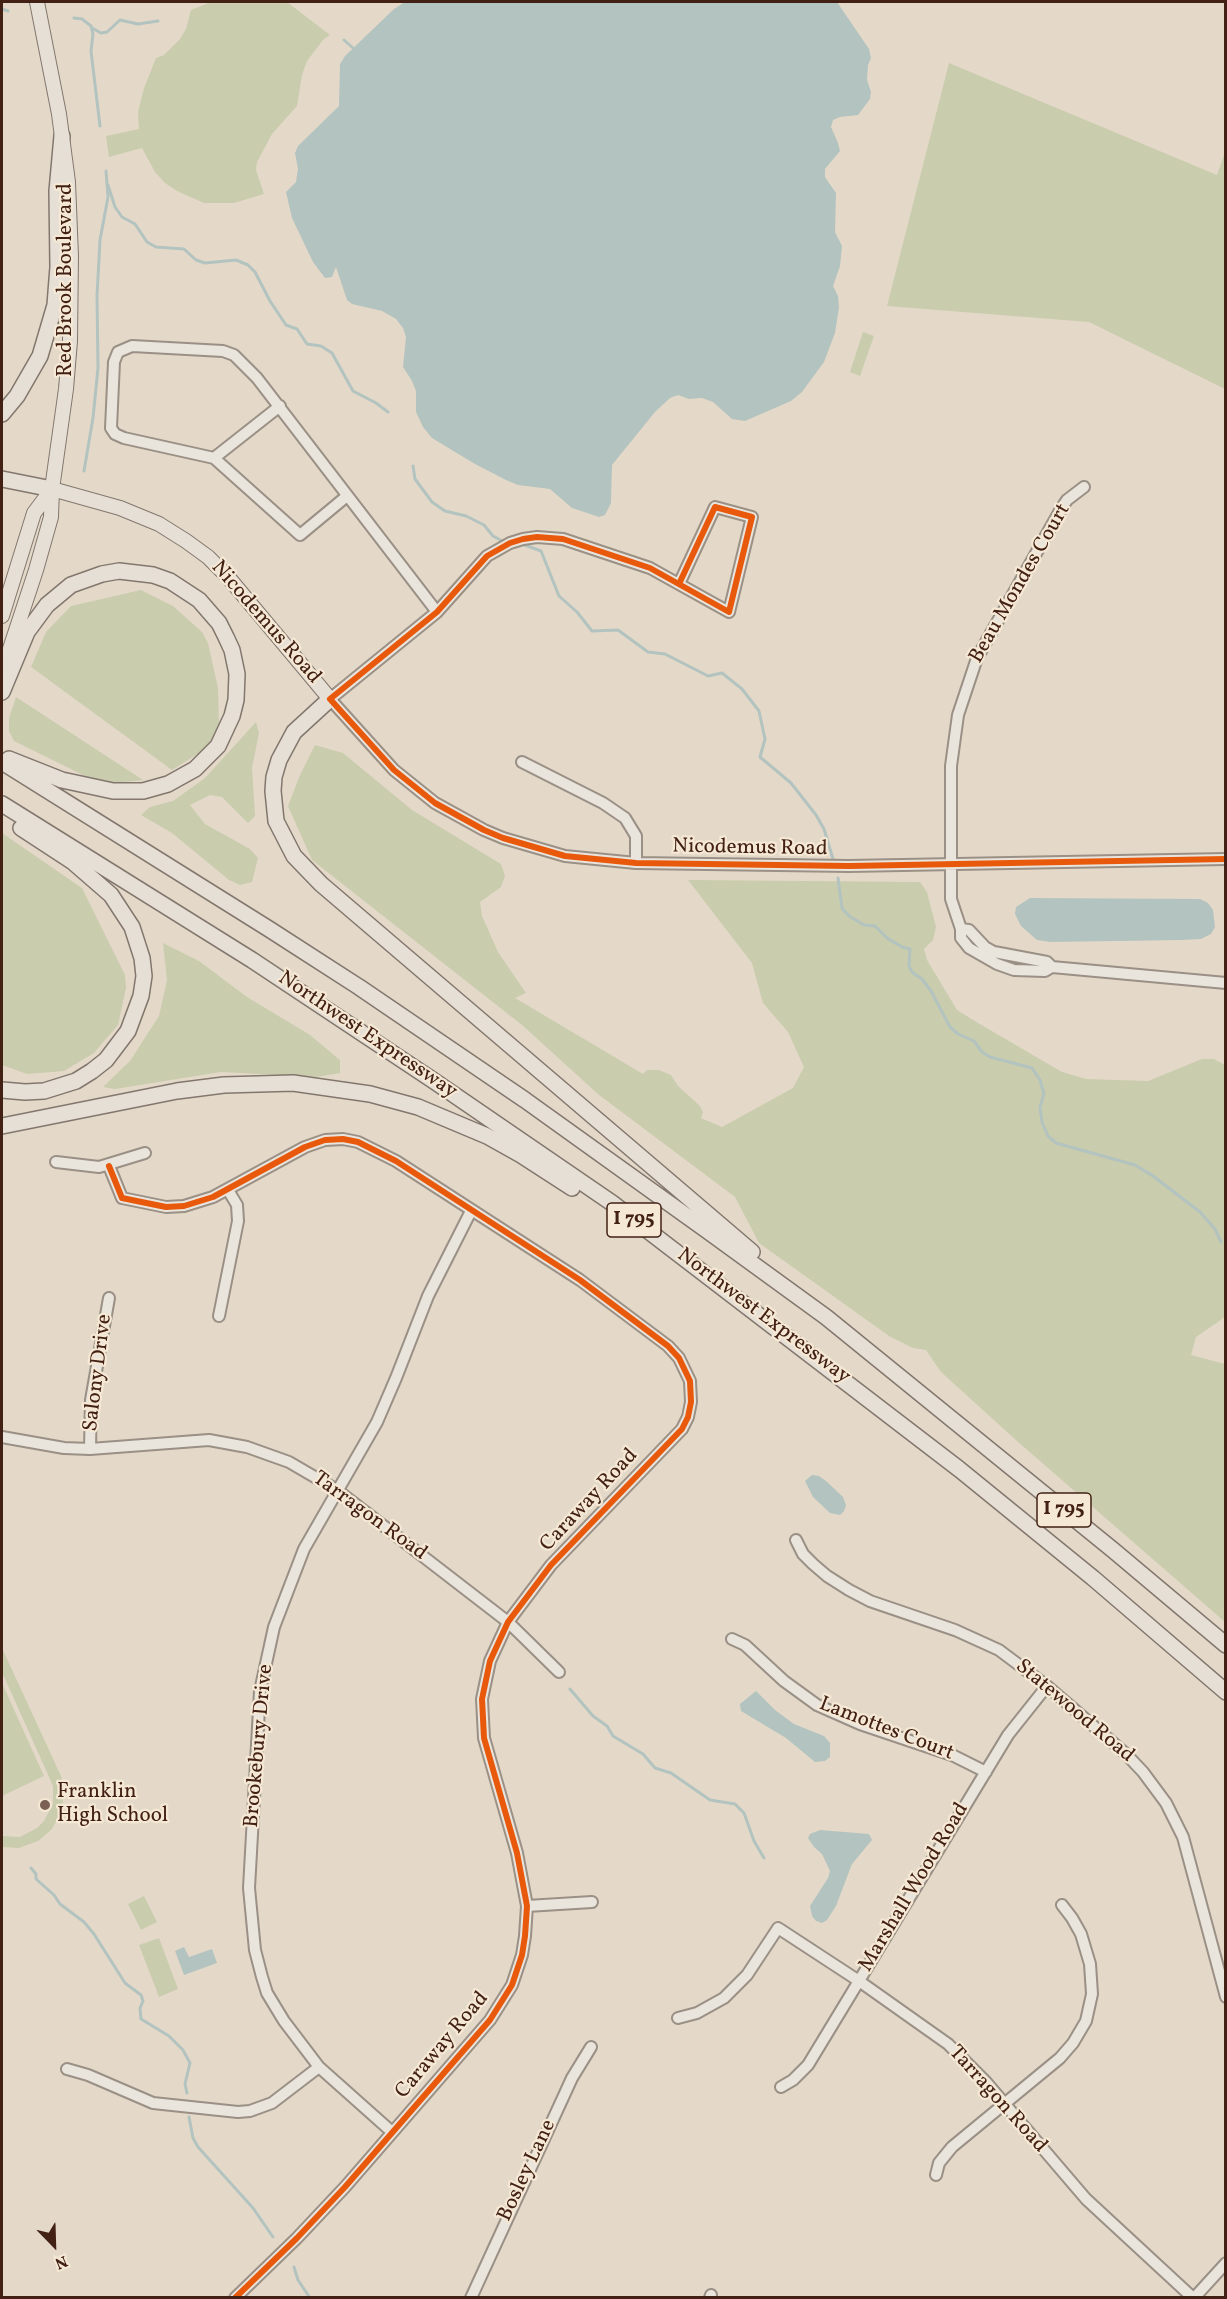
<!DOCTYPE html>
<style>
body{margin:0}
#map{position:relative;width:1227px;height:2299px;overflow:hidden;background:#e4d9c9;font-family:Vollkorn,serif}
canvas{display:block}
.frame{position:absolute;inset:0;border:3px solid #422013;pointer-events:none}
.north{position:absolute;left:24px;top:2215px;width:60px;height:60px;-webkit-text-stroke:4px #f5e8d4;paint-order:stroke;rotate:157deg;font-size:16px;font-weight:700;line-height:24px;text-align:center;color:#422013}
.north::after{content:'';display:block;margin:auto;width:21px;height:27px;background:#422013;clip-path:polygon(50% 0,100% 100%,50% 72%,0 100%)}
</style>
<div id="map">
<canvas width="1227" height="2299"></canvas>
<div class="frame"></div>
<div class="north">N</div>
</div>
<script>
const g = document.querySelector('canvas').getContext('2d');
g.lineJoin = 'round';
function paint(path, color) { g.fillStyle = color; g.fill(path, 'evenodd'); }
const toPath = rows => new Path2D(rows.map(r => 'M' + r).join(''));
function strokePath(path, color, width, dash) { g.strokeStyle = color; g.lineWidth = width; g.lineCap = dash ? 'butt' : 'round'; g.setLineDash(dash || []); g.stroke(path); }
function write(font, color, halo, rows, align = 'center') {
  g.font = font + ' Vollkorn,serif'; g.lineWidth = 4.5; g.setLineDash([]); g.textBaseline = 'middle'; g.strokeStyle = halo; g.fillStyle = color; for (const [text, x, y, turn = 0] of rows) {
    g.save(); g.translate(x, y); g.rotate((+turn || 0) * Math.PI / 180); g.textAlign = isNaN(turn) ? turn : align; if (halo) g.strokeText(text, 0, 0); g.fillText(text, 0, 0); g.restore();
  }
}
const green = toPath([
 [211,2,287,2,330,35,323,40,307,61,302,75,297,106,272,134,257,162,256,170,264,194,234,203,204,203,177,191,165,183,155,172,142,148,109,157,106,136,139,129,138,112,144,88,156,58,164,55,180,39,186,29,191,10],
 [949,63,1217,175,1225,152,1225,389,1089,322,887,306],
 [863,332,874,336,860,376,850,372],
 [141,590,173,606,202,632,208,643,218,688,219,727,207,748,172,770,31,667,46,632,71,606],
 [16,697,143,780,113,783,89,778,14,741,9,731,9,718],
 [256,722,259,733,252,768,255,816,248,823,222,797,210,795,190,805,205,824,250,849,258,858,252,882,240,885,229,880,172,833,141,815,150,807,173,801,205,778],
 [315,745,343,753,412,810,501,864,505,876,501,887,480,902,482,916,498,952,526,993,515,998,643,1074,647,1070,659,1070,671,1075,678,1086,700,1106,703,1112,701,1118,722,1127,793,1088,804,1067,788,1032,763,1003,752,963,688,880,920,882,927,892,936,927,933,940,924,949,927,960,957,1010,978,1023,1062,1072,1086,1079,1148,1081,1202,1059,1214,1059,1225,1065,1225,1317,1196,1337,1191,1355,1225,1364,1225,1622,1017,1441,941,1372,926,1350,913,1348,889,1336,759,1243,735,1197,599,1095,522,1025,312,860,288,806,300,775],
 [2,833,82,888,125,975,126,988,118,1025,94,1053,64,1071,27,1074,2,1065],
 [163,943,199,961,247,997,310,1035,340,1060,340,1073,316,1077,221,1072,115,1089,103,1087,130,1061,159,1016,167,980],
 [2,1648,61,1776,64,1789,62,1810,52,1829,38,1841,19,1848,2,1847,2,1836,20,1837,37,1828,44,1821,53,1804,53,1786,2,1672],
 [2,1683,44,1776,2,1796],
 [144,1896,157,1922,141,1930,128,1904],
 [159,1938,178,1989,159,1997,139,1945]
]);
const water = toPath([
 [405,2,837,2,869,49,871,58,868,65,867,80,871,92,870,99,858,115,840,117,833,120,831,127,838,143,840,151,825,169,825,177,836,193,835,232,842,246,840,266,833,286,838,296,839,307,835,333,824,362,802,392,791,401,745,421,732,419,713,402,702,398,689,399,678,395,670,398,655,412,612,465,611,503,605,515,599,517,572,508,550,489,518,485,506,480,475,464,432,438,423,427,416,412,416,391,412,381,403,367,406,337,403,328,396,319,382,311,352,304,347,300,336,267,332,277,325,278,313,262,292,218,286,192,296,182,298,169,295,153,298,146,339,106,340,64,345,56,394,9],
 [1030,898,1200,899,1208,903,1213,910,1215,927,1211,934,1201,939,1181,940,1051,942,1037,940,1021,926,1015,914,1016,907],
 [812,1475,819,1476,826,1481,843,1497,846,1505,844,1511,840,1515,830,1513,813,1497,805,1481],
 [756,1691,775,1710,794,1724,824,1736,830,1743,830,1757,825,1761,815,1762,786,1738,741,1711,740,1704],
 [820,1830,869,1834,872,1840,852,1864,836,1906,827,1920,822,1923,816,1921,812,1916,810,1906,828,1878,830,1871,822,1854,814,1847,808,1838,810,1834],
 [184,1947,189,1957,212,1949,217,1963,184,1975,175,1951]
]);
const stream = toPath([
 [2,9,8,11],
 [74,18,82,19,91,26,93,34,91,51,100,126],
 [92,28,101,33,107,32,120,20,138,24,158,21],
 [344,40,353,48],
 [108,185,115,207,122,217,135,224,147,242,156,247,184,249,196,260,205,263,236,260,248,265,255,272,270,301,286,325,297,329,307,344,321,346,332,353,353,391,376,403,388,412],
 [413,466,415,479,432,502,445,511,466,516,484,525,493,536,506,543],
 [84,471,93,418,98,368,97,296,100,240,108,197,106,171],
 [522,544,541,551,559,596,577,612,592,631,618,630,648,652,665,654,708,676,722,673,742,689,759,711,765,739,760,757,791,783,816,815,824,829,833,859],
 [838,878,842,908,849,916,864,925,875,926,887,938,902,947,910,949,909,966,912,972,922,979,931,991,950,1027,958,1034,974,1041,982,1052,990,1057,1032,1068,1040,1080,1044,1094,1040,1107,1042,1122,1048,1136,1056,1143,1135,1165,1153,1176,1200,1212,1215,1229,1221,1242],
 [570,1689,593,1716,607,1726,613,1736,643,1754,655,1768,671,1773,710,1800,735,1804,744,1813,754,1841,764,1858],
 [31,1868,36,1874,36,1879,54,1895,60,1904,84,1922,94,1934,125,1983,141,1995,143,2001,140,2008,141,2019,169,2036,183,2050,190,2063,185,2084,187,2093],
 [189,2117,193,2138,198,2147,253,2208,273,2237],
 [294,2267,298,2280,310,2298]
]);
const minor = toPath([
 [214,458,280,406],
 [347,496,300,535,214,458,124,438,115,434,111,428,114,362,118,352,132,346,223,351,234,355,257,378,437,612],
 [679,584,715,507,752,517,729,612,650,568,563,539,537,537,523,539,510,543,487,556,437,612,330,699,394,770,435,803,484,830,503,838,565,856,636,863,849,866,1226,859],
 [522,762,603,803,625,818,636,836,636,863],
 [961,929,969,930,985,947,994,952,1047,962,1052,967,1226,983],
 [1052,967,1045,971,1014,970,997,964,969,948,961,938,961,929,951,899,951,766,958,715,977,658,1061,509,1067,500,1084,487],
 [56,1162,99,1167,145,1153],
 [109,1166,122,1198,166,1207,184,1206,213,1197,305,1147,325,1140,343,1139,358,1142,396,1161,580,1280,668,1346,679,1358,690,1381,691,1402,688,1417,682,1429,551,1565,508,1622,490,1661,482,1699,484,1738,517,1853,527,1906,525,1936,522,1955,512,1985,490,2020,345,2187,297,2238,235,2298],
 [219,1316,238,1221,237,1205,228,1190],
 [2,1437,64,1448,90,1449,209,1440,247,1447,289,1462,337,1490,508,1622,559,1672],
 [90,1449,91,1400,109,1298],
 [796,1540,803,1554,813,1564,827,1576,849,1590,870,1601,955,1630,999,1650,1047,1686,1126,1754,1143,1772,1166,1803,1183,1837,1226,1997],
 [732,1639,745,1645,784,1681,817,1705,860,1724,952,1755,986,1772],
 [527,1906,592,1902],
 [678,2018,697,2013,724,1998,747,1975,778,1928,859,1981,948,2044,986,2082,1086,2199,1193,2298],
 [67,2069,88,2075,153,2103,238,2112,250,2111,272,2103,319,2067],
 [781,2087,793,2080,808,2065,1008,1735,1047,1686],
 [392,2132,319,2067,284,2021,267,1993,262,1977,255,1950,249,1888,260,1691,274,1627,304,1549,377,1422,396,1378,428,1296,471,1211],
 [936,2175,939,2163,952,2147,1060,2058,1073,2043,1086,2021,1092,1994,1090,1964,1081,1934,1072,1918,1062,1905],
 [471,2298,572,2078,591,2047],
 [710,2298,711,2295],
 [1194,2298,1226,2263]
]);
const major = toPath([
 [52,489,120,508,159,524,186,541,208,557,228,577,330,699],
 [2,616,34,513,52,489],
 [2,673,36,570,51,517,52,489,66,389,70,341,71,256,68,182,59,114,37,2]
]);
const highway = toPath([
 [2,414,17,396,40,356,55,305,58,267,57,191,62,136],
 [2,479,52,489],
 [2,692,27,632,47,605,71,585,102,574,119,571,153,575,170,581,199,600,219,623,226,637,232,650,237,674,236,700,232,716,218,746,195,769,168,784,143,791,113,791,62,780,9,759],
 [330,699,294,732,279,760,274,777,273,791,276,821,294,856,321,884,752,1252],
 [2,762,269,929,359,987,525,1100,709,1232,826,1317,1113,1550,1226,1645],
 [2,804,252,960,434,1081,612,1203,959,1469,1093,1578,1226,1692],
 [2,1090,25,1092,44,1091,76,1081,92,1071,106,1060,128,1031,141,996,144,976,142,958,132,927,111,895,73,862,21,828],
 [2,1126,177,1091,224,1085,293,1083,370,1094,418,1107,487,1136,521,1155,572,1188]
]);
const cycleway = toPath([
 [679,584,715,507,752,517,729,612,650,568,563,539,537,537,523,539,510,543,487,556,437,612,330,699,394,770,435,803,484,830,503,838,565,856,636,863,849,866,1226,859],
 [109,1166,122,1198,166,1207,184,1206,213,1197,305,1147,325,1140,343,1139,358,1142,396,1161,580,1280,668,1346,679,1358,690,1381,691,1402,688,1417,682,1429,551,1565,508,1622,490,1661,482,1699,484,1738,517,1853,527,1906,525,1936,522,1955,512,1985,490,2020,345,2187,297,2238,235,2298]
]);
const markers = [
 [45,1805,6,"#7b6153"]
];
const shields = [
 [634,1220,54],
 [1064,1510,54]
];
const shieldNames = [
 ["I 795",634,1220],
 ["I 795",1064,1510]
];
const streetNames = [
 ["Red Brook Boulevard",67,280,-90],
 ["Beau Mondes Court",1021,584,-60],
 ["Nicodemus Road",265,623,49],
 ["Nicodemus Road",750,849,1],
 ["Northwest Expressway",367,1036,34],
 ["Northwest Expressway",763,1317,37],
 ["Salony Drive",99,1373,-83],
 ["Caraway Road",590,1501,-47],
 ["Tarragon Road",369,1517,36],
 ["Statewood Road",1074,1712,40],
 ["Lamottes Court",886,1730,21],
 ["Brookebury Drive",260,1746,-85],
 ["Marshall Wood Road",915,1888,-59],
 ["Caraway Road",443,2046,-50],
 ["Tarragon Road",997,2100,48],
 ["Bosley Lane",528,2171,-65]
];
const poiNames = [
 ["Franklin",57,1793],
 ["High School",57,1817]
];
paint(green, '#c9ccad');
paint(water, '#b3c3bf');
strokePath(stream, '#b3c3bf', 3);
strokePath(minor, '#9a9085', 14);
strokePath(major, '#83776d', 16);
strokePath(highway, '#83776d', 18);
strokePath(minor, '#e9e4dc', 10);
strokePath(major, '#e6dfd6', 14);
strokePath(highway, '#e6dfd6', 15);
strokePath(cycleway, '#e8590c', 6);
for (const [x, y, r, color] of markers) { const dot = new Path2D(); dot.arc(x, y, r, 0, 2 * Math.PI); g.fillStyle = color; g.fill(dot); strokePath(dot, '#f5e8d4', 2); }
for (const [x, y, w] of shields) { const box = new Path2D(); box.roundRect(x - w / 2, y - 17, w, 34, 4.5); g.fillStyle = '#f5e8d4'; g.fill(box); strokePath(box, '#422013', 1.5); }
write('bold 20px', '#422013', null, shieldNames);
write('21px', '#422013', '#f5e8d4', streetNames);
write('21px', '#422013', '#f5e8d4', poiNames, 'left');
</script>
